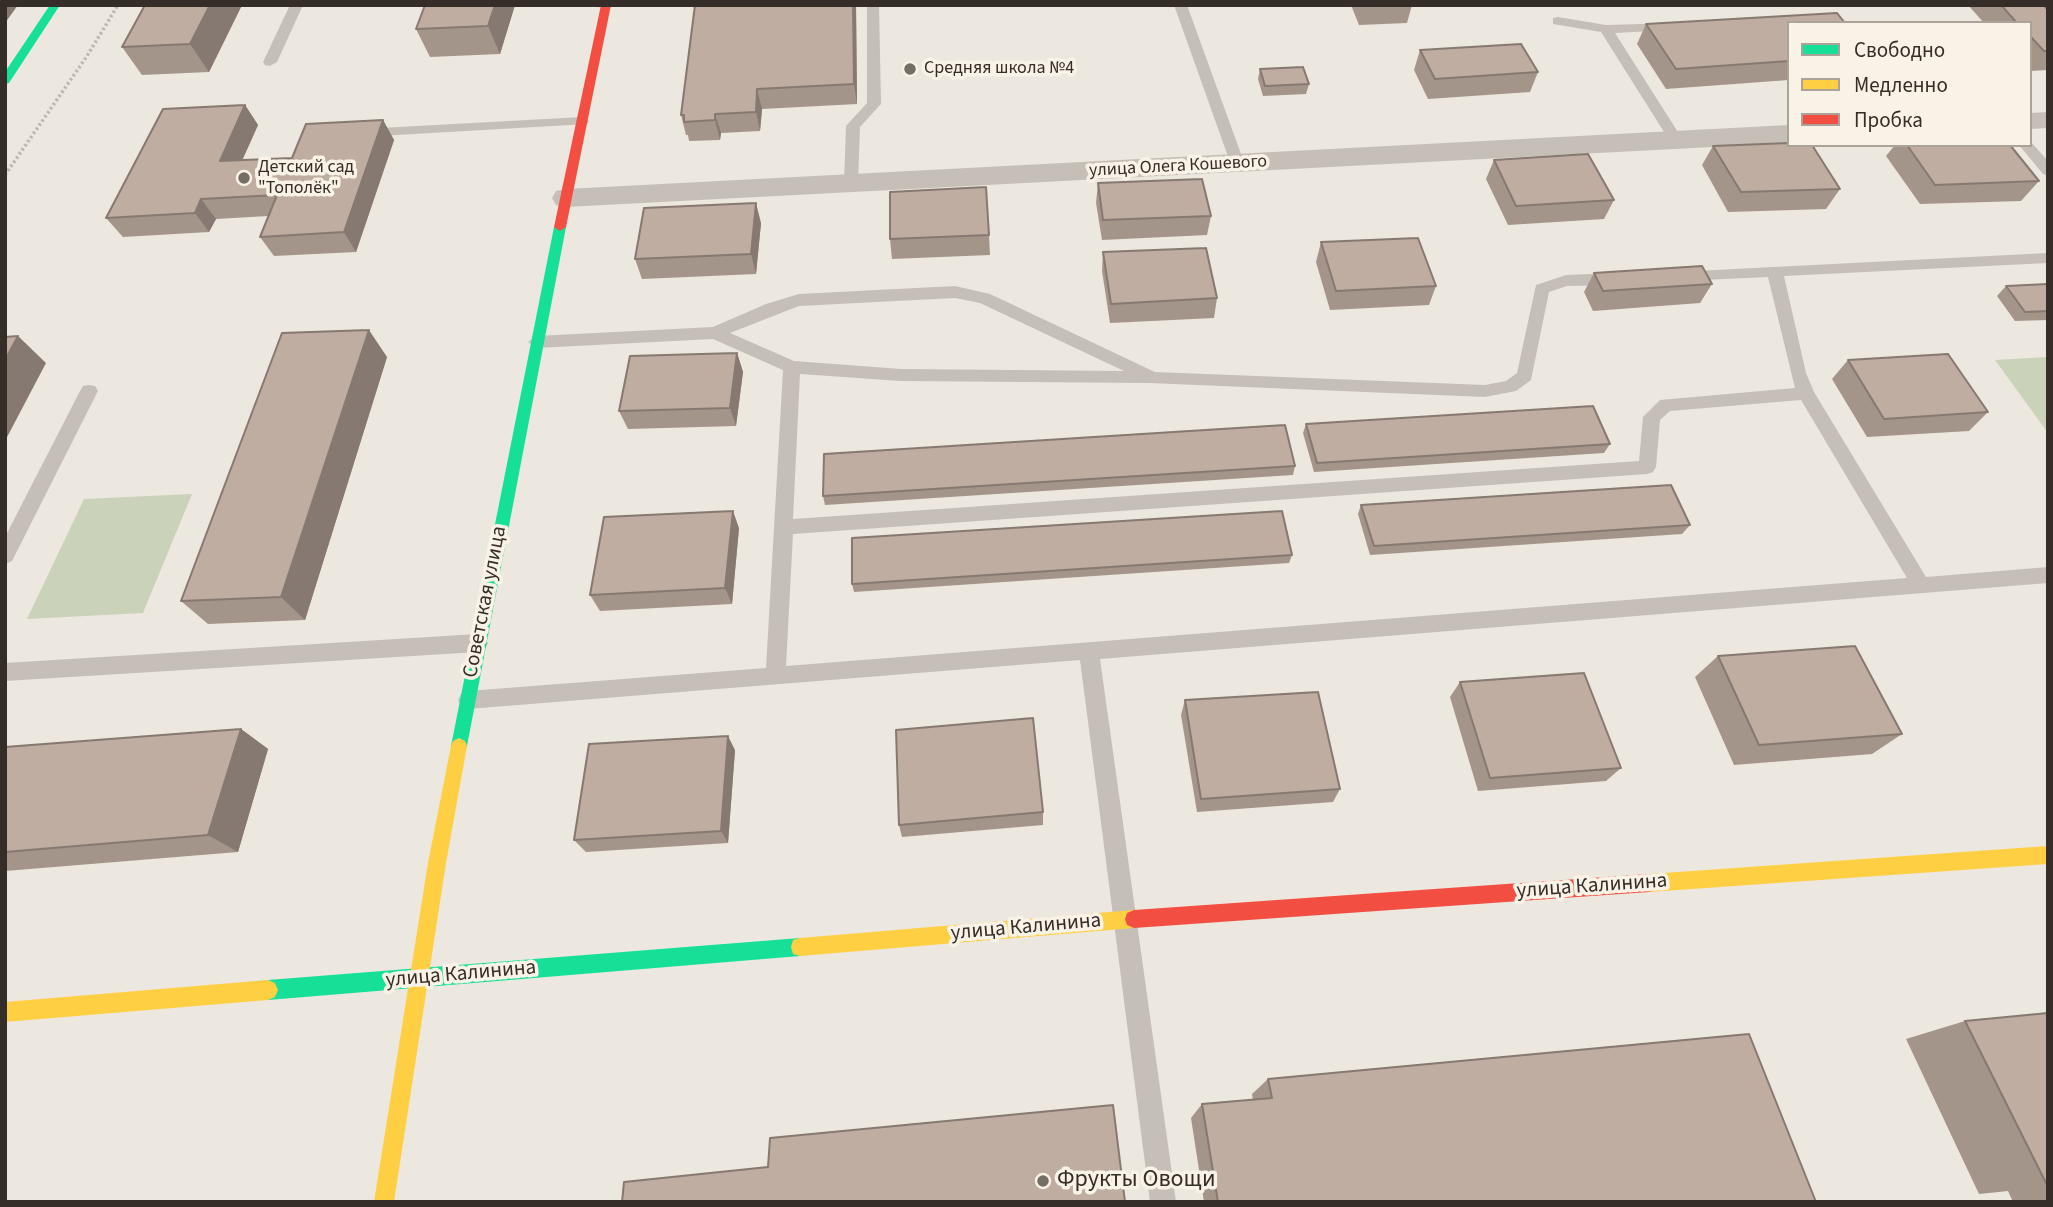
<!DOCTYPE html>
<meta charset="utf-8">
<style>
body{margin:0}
#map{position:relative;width:2053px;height:1207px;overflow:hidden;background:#ece7df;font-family:"Source Sans 3",sans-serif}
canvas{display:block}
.frame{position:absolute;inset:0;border:7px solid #352d27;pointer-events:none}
.legend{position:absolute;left:1787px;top:21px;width:245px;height:126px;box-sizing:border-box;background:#f9f2e7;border:2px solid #aba39a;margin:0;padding:9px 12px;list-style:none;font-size:21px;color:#352d27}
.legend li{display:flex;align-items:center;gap:14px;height:35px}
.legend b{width:35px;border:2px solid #aba39a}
</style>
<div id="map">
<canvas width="2053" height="1207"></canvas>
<div class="frame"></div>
<ul class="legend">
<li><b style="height:9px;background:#16e098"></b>Свободно</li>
<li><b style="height:9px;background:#ffcf43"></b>Медленно</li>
<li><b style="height:9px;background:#f24e42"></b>Пробка</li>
</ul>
</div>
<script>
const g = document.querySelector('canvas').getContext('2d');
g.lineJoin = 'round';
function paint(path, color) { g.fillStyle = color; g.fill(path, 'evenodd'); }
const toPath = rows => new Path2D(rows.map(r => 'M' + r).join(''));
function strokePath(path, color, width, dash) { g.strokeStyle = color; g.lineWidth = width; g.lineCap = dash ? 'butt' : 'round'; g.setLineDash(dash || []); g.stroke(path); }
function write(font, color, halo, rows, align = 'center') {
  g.font = font + ' "Source Sans 3",sans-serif'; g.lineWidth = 7; g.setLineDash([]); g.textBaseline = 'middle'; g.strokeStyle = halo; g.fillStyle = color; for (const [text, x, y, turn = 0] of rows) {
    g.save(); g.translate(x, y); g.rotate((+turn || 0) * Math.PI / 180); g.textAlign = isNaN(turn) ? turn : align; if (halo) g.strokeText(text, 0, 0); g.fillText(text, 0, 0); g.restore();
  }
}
const green = toPath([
 [2048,357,2048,433,1995,360],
 [192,494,143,613,27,619,84,499]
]);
const path = toPath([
 [5,175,87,56,118,5]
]);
const lane = toPath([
 [290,5,303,5,277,62,270,66,265,65,263,62,290,5],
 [867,5,879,5,881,104,860,127,858,184,851,189,844,184,846,126,867,103,867,5],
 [1174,5,1187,5,1245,165,1243,168,1238,170,1231,165,1174,5],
 [1558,17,1606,25,1675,23,1675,29,1670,30,1615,33,1683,140,1681,143,1671,143,1601,32,1553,24,1553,18,1558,17],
 [582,117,589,121,587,124,362,137,355,133,362,129,582,117],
 [2031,142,2048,161,2048,176,2043,174,2019,145,2030,145,2031,142],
 [2048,253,2048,263,1784,276,1806,373,1814,392,1926,577,2048,567,2048,583,1100,659,1176,1202,1150,1202,1080,660,468,709,461,706,458,700,461,694,468,691,766,668,783,370,713,339,536,348,528,342,536,336,713,327,766,304,799,294,955,286,990,294,1155,372,1485,385,1506,381,1517,373,1536,285,1566,275,1617,273,1625,279,1617,285,1567,286,1549,292,1531,380,1516,391,1485,397,1149,383,901,381,800,374,793,519,1639,461,1643,417,1660,400,1795,388,1768,277,1682,281,1676,280,1674,276,1676,272,2048,253],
 [955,298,980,303,1124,371,901,369,794,361,730,333,799,306,955,298],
 [1801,400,1907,578,786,666,793,534,1647,474,1653,472,1656,467,1660,420,1670,411,1801,400],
 [89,385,95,386,98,391,12,561,5,564,5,537,80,391,83,386,89,385],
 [478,634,485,637,488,643,485,649,478,652,5,681,5,663,478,634]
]);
const street = toPath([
 [2048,112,2048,128,2030,129,2030,113,2048,112],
 [1789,125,1789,143,566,207,556,205,552,198,556,191,566,189,1789,125]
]);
const fast = toPath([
 [50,5,60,5,9,83,5,84,5,72,50,5],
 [560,223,566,227,467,746,465,751,459,754,453,751,451,746,554,227,560,223],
 [800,938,807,940,809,947,807,954,800,956,268,1000,261,997,258,990,261,983,268,980,800,938]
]);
const slow = toPath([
 [459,738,465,741,467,746,446,863,394,1202,374,1202,428,863,451,746,453,741,459,738],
 [2048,846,2048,864,1649,892,1643,889,1640,883,1643,877,1649,874,2048,846],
 [1134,910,1141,913,1143,919,1141,925,1134,928,800,956,793,954,791,947,793,940,800,938,1134,910],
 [268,980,275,983,278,990,275,997,268,1000,5,1022,5,1002,268,980]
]);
const jam = toPath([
 [601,5,611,5,566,227,560,231,554,227,601,5],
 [1649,874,1655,877,1658,883,1655,889,1649,892,1134,928,1127,925,1125,919,1127,913,1134,910,1649,874]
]);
const wall = toPath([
 [242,5,209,72,142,75,122,47],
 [515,5,500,54,430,57,416,29],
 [856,5,857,104,762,109,760,131,721,133,720,140,689,141,688,135,686,135,681,115],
 [1351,5,1412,5,1407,23,1359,25],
 [1968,5,2043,5,2048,10,2048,70,2030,71,2030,23,1984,23],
 [1789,23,1789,80,1666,89,1637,44,1646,24],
 [1420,50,1538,72,1530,92,1428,99,1414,70],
 [1260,69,1309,84,1306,94,1263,96,1258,79],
 [245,105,258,125,242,160,292,158,383,120,394,140,356,252,274,256,260,237,268,216,216,219,209,232,123,237,106,218],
 [1895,145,2010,145,2039,181,2021,201,1920,204,1886,156],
 [1713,146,1840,189,1826,209,1728,212,1702,165],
 [1494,160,1614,200,1604,219,1508,225,1486,179],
 [1098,183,1211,216,1207,235,1102,240,1096,203],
 [761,223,756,274,642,279,635,259],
 [989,235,990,255,892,259,890,239],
 [1321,242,1436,286,1429,305,1330,310,1316,262],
 [1103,252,1217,298,1214,318,1110,323,1102,271],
 [1594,273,1712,284,1700,303,1593,311,1584,292],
 [2048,284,2048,320,2015,321,1997,296,2006,286],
 [737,353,743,372,736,426,628,429,619,411],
 [387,357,305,620,208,624,181,601],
 [1848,360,1988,412,1969,431,1867,437,1832,379],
 [1306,424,1610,444,1604,453,1314,472,1303,433],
 [1295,466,1293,475,825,505,823,496],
 [1361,505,1690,525,1682,534,1370,555,1358,514],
 [739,528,732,604,600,611,590,595],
 [1292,555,1289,563,854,592,852,584],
 [1718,656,1902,734,1872,754,1734,765,1695,677],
 [1460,682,1621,768,1606,781,1478,791,1450,697],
 [1185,700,1340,789,1333,802,1197,812,1181,715],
 [241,729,268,749,238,852,5,871,5,747],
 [735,750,728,843,586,852,574,840],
 [1043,812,1043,825,902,837,899,825],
 [2048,1013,2048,1202,2013,1202,2008,1191,1979,1194,1906,1039,1965,1021],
 [1268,1079,1816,1202,1204,1202,1191,1118,1202,1104,1253,1100,1252,1094]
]);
const shadedWall = toPath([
 [5,5,18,5,5,23],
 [210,5,242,5,209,72,190,44],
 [495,5,515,5,500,54,488,26],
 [853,5,856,5,857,104,854,84],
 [757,89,762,109,760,131,756,112],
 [245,105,258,125,233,181,220,161],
 [715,114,721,133,720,140,715,120],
 [383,120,394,140,356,252,344,232],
 [201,199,216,219,209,232,195,213],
 [756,203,761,223,756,274,751,254],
 [369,330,387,357,305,620,281,597],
 [18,336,46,363,5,441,5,360],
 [737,353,743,372,736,426,730,408],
 [733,511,739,528,732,604,725,588],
 [241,729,268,749,238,852,208,835],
 [728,736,735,750,728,843,721,831]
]);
const building = toPath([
 [145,5,210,5,190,44,122,47,145,5],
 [425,5,495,5,488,26,416,29,425,5],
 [695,5,853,5,854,84,757,89,756,112,715,114,715,120,684,122,684,115,681,115,695,5],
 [2001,5,2043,5,2048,10,2048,51,2044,51,2030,36,2030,23,2017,23,2001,5],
 [1837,13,1845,23,1789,23,1789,61,1676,69,1646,24,1837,13],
 [1521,44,1538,72,1435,79,1420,50,1521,44],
 [1303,67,1309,84,1265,86,1260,69,1303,67],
 [245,105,220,161,292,158,306,124,383,120,344,232,260,237,277,195,201,199,195,213,106,218,163,109,245,105],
 [1789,143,1789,145,1812,145,1840,189,1741,192,1713,146,1789,143],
 [1907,145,2010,145,2039,181,1935,185,1907,145],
 [1588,154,1614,200,1516,206,1494,160,1588,154],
 [1202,179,1211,216,1103,220,1098,183,1202,179],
 [986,187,989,235,890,239,890,192,986,187],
 [756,203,751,254,635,259,644,208,756,203],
 [1418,238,1436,286,1336,291,1321,242,1418,238],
 [1206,248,1217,298,1111,304,1103,252,1206,248],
 [1702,266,1712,284,1603,291,1594,273,1702,266],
 [2048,284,2048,311,2025,312,2006,286,2048,284],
 [369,330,281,597,181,601,282,333,369,330],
 [18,336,5,360,5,337,18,336],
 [737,353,730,408,619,411,630,356,737,353],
 [1948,354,1988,412,1884,419,1848,360,1948,354],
 [1593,406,1610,444,1317,463,1306,424,1593,406],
 [1285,425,1295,466,823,496,824,454,1285,425],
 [1671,485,1690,525,1374,546,1361,505,1671,485],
 [733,511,725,588,590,595,604,517,733,511],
 [1282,511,1292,555,852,584,852,538,1282,511],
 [1855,646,1902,734,1759,745,1718,656,1855,646],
 [1584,673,1621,768,1490,778,1460,682,1584,673],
 [1318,692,1340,789,1201,799,1185,700,1318,692],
 [1033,718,1043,812,899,825,896,730,1033,718],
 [241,729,208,835,5,852,5,747,241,729],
 [728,736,721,831,574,840,589,744,728,736],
 [2048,1013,2048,1185,2047,1185,1965,1021,2048,1013],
 [1749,1034,1816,1202,1218,1202,1202,1104,1272,1098,1268,1079,1749,1034],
 [1113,1105,1125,1202,622,1202,624,1182,768,1167,770,1138,1113,1105]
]);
const markers = [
 [910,69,7,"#756e67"],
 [244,178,7,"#756e67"],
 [1043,1181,7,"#756e67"]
];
const farPoinames = [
 ["Средняя школа №4",924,69],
 ["Детский сад",258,168],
 ["\"Тополёк\"",258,189]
];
const farStreetnames = [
 ["улица Олега Кошевого",1178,167,-3]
];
const streetNames = [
 ["Советская улица",486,602,-79],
 ["улица Калинина",1592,887,-4],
 ["улица Калинина",1026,928,-5],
 ["улица Калинина",461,975,-5]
];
const nearPoinames = [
 ["Фрукты Овощи",1057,1181]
];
paint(green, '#cbd2ba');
strokePath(path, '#beb8b1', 3.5, [2.5, 2.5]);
paint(lane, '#c5bfb8');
paint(street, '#c5bfb8');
paint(fast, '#16e098');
paint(slow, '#ffcf43');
paint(jam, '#f24e42');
paint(wall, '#a4958a');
paint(shadedWall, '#867971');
paint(building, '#bfada1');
strokePath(building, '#867971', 2);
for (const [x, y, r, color] of markers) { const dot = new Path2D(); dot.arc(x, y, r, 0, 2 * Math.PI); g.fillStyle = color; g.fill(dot); strokePath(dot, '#f9f2e7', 2.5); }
write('18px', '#352d27', '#f9f2e7', farPoinames, 'left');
write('18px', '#352d27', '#f9f2e7', farStreetnames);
write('21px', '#352d27', '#f9f2e7', streetNames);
write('24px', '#352d27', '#f9f2e7', nearPoinames, 'left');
</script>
